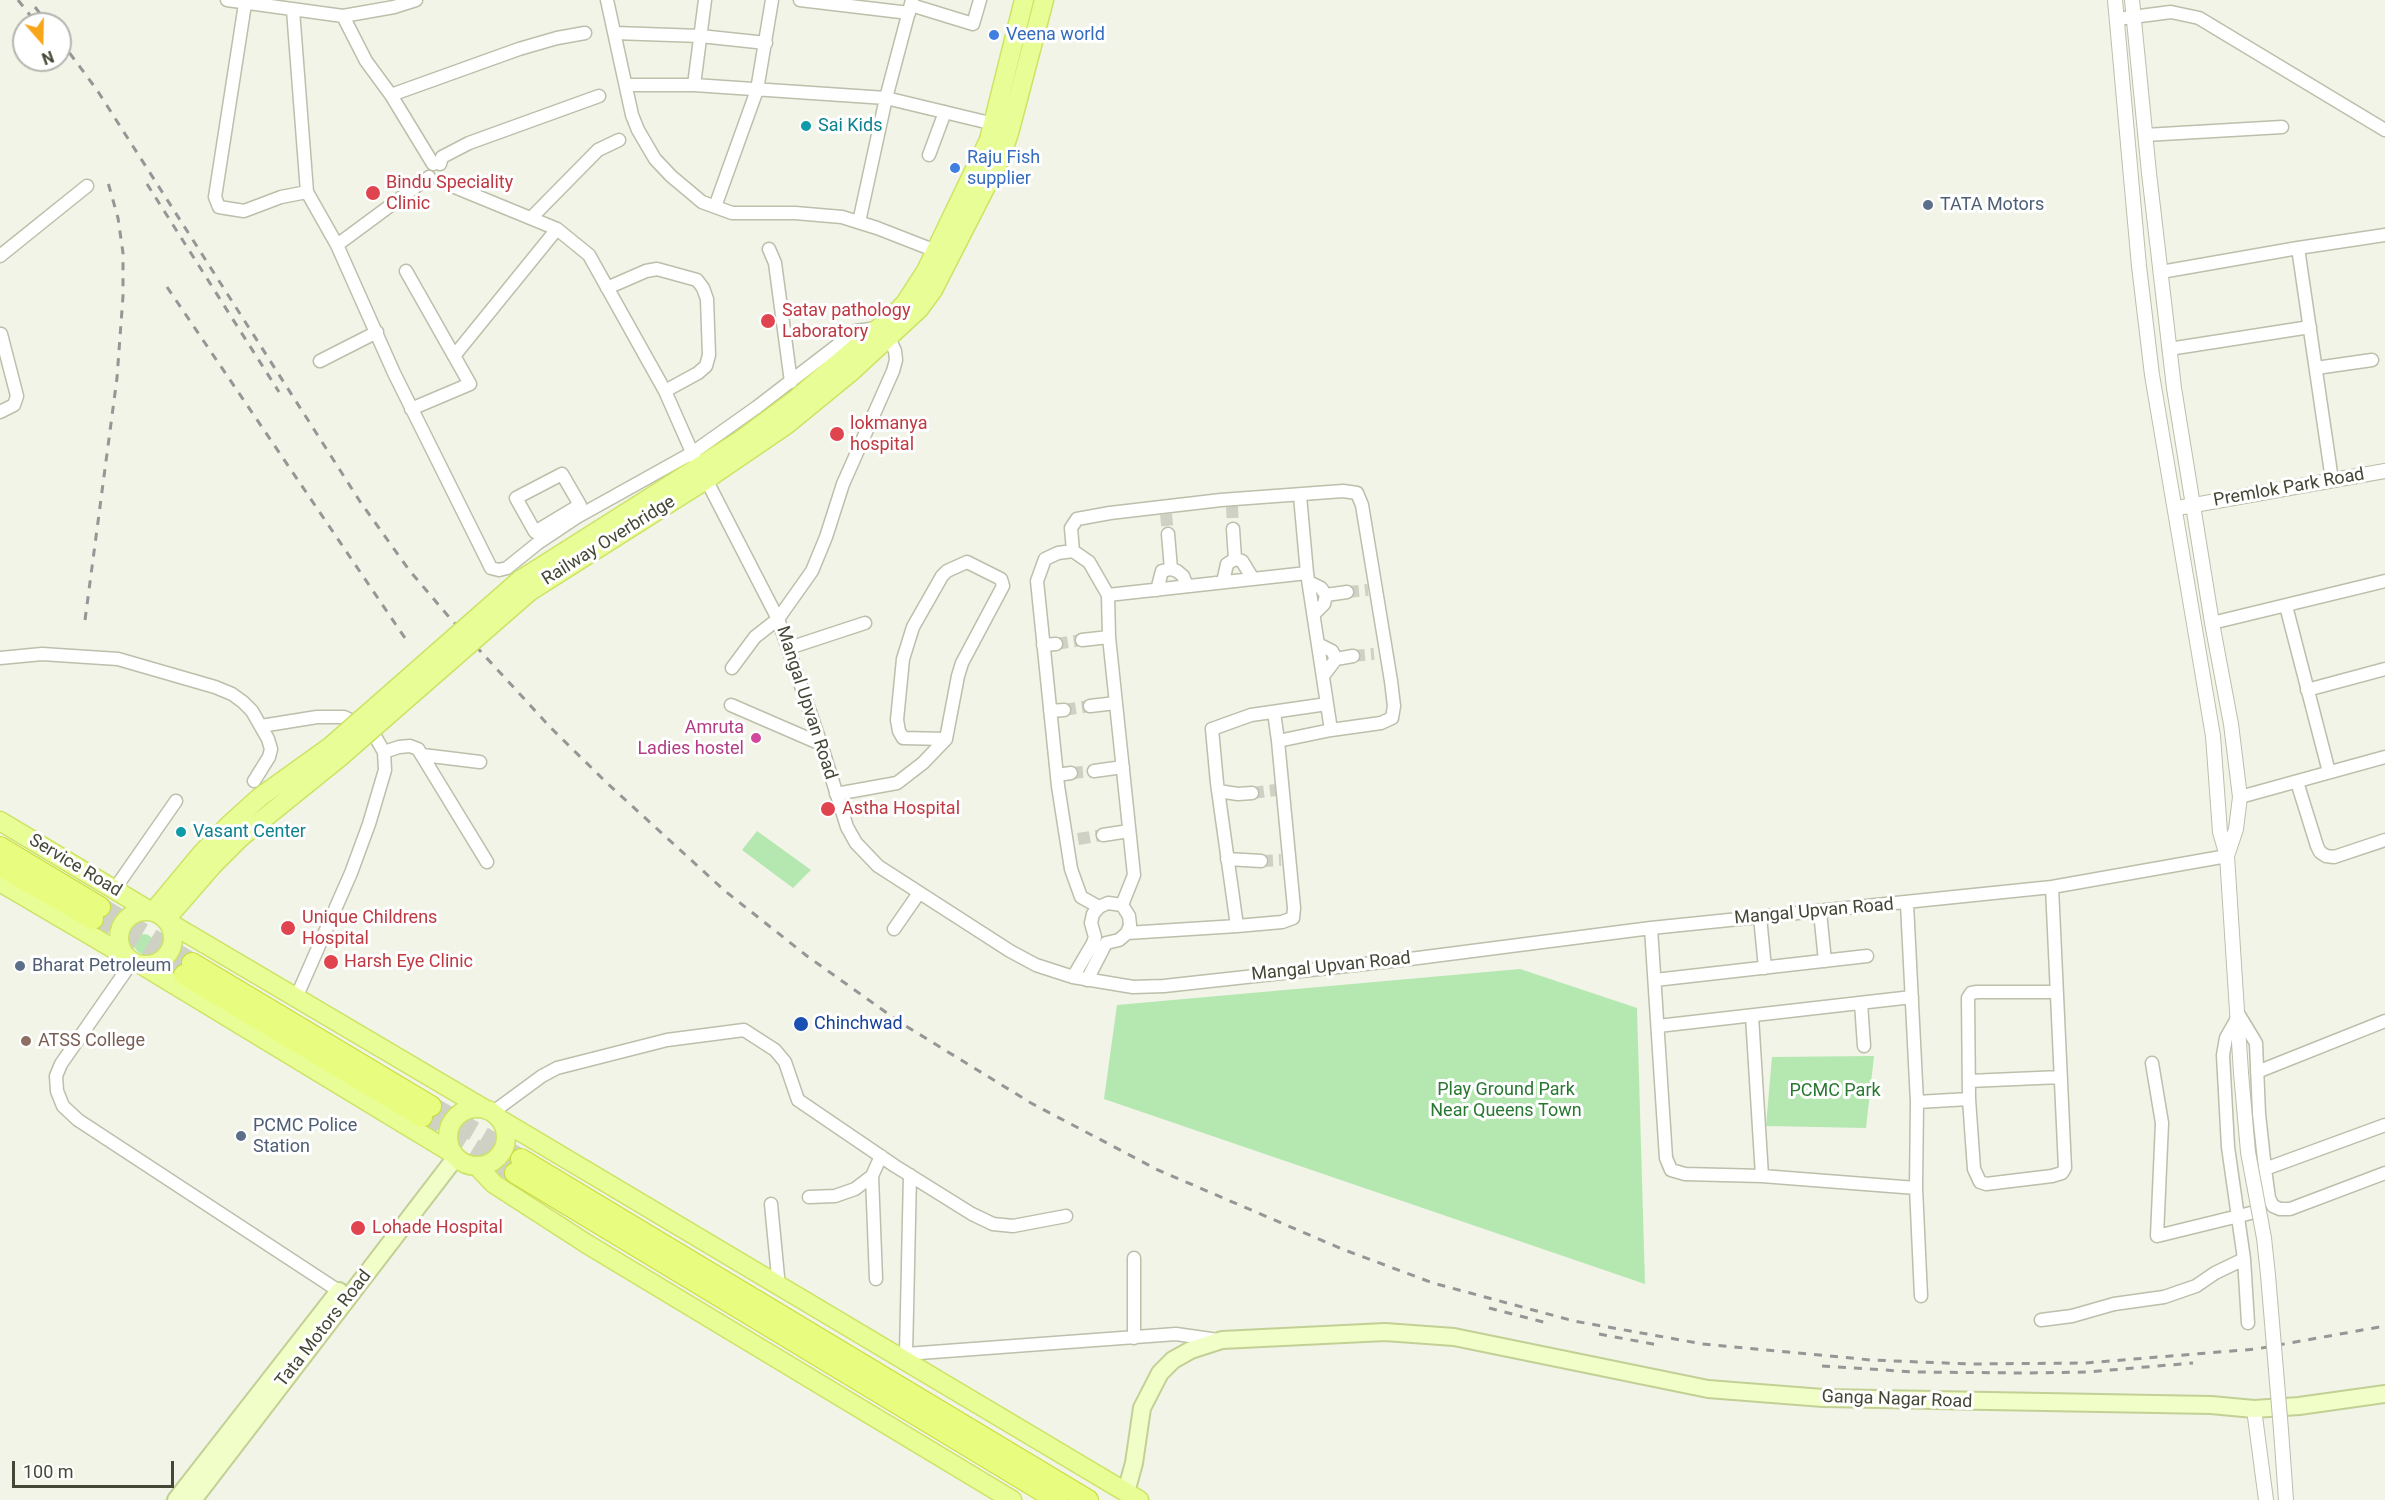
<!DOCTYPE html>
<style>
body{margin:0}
#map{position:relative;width:2385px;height:1500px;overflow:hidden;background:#f1f4e7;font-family:Roboto,sans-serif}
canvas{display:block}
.north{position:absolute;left:12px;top:12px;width:60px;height:60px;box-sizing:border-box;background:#fff;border:2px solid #b5b5af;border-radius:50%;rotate:160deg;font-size:16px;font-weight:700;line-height:24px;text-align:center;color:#454736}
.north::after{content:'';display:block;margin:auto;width:21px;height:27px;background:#f8a619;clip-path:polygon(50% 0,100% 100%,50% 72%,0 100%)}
.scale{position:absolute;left:12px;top:1461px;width:162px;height:27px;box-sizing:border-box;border:3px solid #454736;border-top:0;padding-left:8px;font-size:18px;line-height:21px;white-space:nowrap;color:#454736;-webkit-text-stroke:4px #fff;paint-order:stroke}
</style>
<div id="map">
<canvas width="2385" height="1500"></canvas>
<div class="north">N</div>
<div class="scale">100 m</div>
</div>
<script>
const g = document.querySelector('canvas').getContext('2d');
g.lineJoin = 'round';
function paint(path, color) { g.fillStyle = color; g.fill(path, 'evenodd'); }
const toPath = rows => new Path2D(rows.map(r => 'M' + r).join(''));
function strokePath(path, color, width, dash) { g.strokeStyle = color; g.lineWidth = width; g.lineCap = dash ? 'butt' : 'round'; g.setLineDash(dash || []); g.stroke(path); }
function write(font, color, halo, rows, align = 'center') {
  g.font = font + ' Roboto,sans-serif'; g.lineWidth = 6; g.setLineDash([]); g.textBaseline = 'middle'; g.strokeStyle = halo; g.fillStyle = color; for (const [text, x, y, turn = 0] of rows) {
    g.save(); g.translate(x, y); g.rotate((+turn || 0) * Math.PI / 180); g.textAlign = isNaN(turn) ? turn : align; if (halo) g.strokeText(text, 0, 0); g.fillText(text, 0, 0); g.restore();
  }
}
const green = toPath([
 [757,831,811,870,793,888,742,850],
 '134 944a10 10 0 1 1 20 0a10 10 0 1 1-20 0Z',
 [1520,969,1637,1008,1645,1284,1104,1099,1117,1005],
 [1874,1056,1866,1128,1766,1126,1772,1057]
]);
const minorTunnel = toPath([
 [1232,506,1233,529],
 [1166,514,1168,534],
 [1347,592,1368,590],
 [1056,644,1082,640],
 [1353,656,1374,654],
 [1064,710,1090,706],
 [1071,773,1094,771],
 [1252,793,1276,790],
 [1078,839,1103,835],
 [1261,861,1281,860]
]);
const trunkTunnel = toPath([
 [100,907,192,963],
 [93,919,184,975],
 [431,1106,521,1159],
 [422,1117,515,1173]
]);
const minor = toPath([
 [227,0,343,16,394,7,416,0],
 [607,0,632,115,638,130,655,159,671,176,702,202,732,213,795,213,842,217,877,228,936,251],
 [800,0,909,13],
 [245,4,215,197,219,207,244,211,281,197,307,192],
 [911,5,973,24,980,0],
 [293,10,307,192,337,245,394,373,491,568,499,570,507,568,538,543,577,517,692,453,757,407,856,331,877,328],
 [343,16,366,61,391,95,433,164],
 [2117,19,2171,12,2199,18,2385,130],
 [615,33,700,36,766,43],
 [626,85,694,85,886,98,994,124],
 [694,85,705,0],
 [391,95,519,49,557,38,585,33],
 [2145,135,2282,127],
 [929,155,945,112],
 [440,164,442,157,469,143,599,96],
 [440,181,557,229,589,255,665,391,695,459],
 [716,204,757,90,772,0],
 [531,218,598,150,619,140],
 [859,222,886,98,912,0],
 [337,245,429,177],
 [2298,248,2332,480],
 [769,249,775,263,791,382],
 [0,256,87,186],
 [406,271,470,384,411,409],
 [2161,272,2298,248,2385,235],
 [607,288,646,271,657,269,697,280,703,288,707,299,709,355,706,366,698,373,665,391],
 [2169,349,2310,327],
 [454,356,557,229],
 [320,361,377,332],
 [2316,368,2372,360],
 [0,412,14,405,17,396,1,334],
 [562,474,580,505,535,532,516,498,562,474],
 [710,487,778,619,821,744,847,827,856,843,878,866,1010,951,1036,965,1073,977,1133,987,1164,986,1410,959,1651,928,2052,887,2227,856],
 [1300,496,1307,573,1331,730],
 [1233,529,1235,559],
 [1168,534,1171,569],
 [1073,551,1071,528,1077,519,1110,513,1221,500,1343,491,1357,493,1362,505,1391,681,1394,706,1392,718,1381,723,1331,730,1278,741,1294,908,1293,918,1282,922,1237,926,1127,933],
 [1223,582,1227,564,1235,559,1242,561,1253,579],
 [1309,582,1321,588,1326,595,1324,604,1314,614],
 [1157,590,1162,571,1171,569,1177,571,1183,576,1187,586],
 [1108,595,1307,573],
 [1326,595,1347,592],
 [2286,606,2329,772],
 [2212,623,2385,581],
 [1082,640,1109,637],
 [1318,644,1332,651,1336,659,1323,676],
 [1043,645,1056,644],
 [789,648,865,623],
 [0,658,42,654,118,659,215,687,232,694,243,702,252,711,268,739,271,749,269,757,254,781],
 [1336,659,1353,656],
 [732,668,755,637,778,619,812,571,826,537,843,484,893,371,896,360,895,351,889,338],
 [2307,690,2385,669],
 [731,705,821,744],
 [1090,706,1116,703],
 [1050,711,1064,710],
 [1274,712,1278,741],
 [261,726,317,717,344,717,363,726,376,738,384,752,385,770,369,824,351,873,296,998],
 [384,752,399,747,410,746,418,749,487,862],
 [423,755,480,762],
 [1094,771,1123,767],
 [1057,775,1071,773],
 [2297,782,2317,846,2320,852,2326,856,2334,857,2385,840],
 [1218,791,1238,794,1252,793],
 [836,794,897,783,923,763,946,739,958,676,962,663,1003,586,1001,579,967,562,947,571,942,576,913,627,903,659,897,720,899,731,903,738,946,739],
 [2240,797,2385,757],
 [1103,835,1129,831],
 [1227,859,1261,861],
 [2052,887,2065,1168,2062,1173,2052,1176,1986,1184,1980,1182,1974,1169,1969,1099,1968,998,1971,993,1977,992,2056,992],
 [114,890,176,801],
 [1907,904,1917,1102,1916,1188,1921,1296],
 [1099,907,1081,897,1071,869,1058,786,1037,581,1045,559,1058,553,1073,551,1089,562,1108,595,1109,637,1134,875,1122,905],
 [1820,912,1825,961],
 [1760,917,1765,968],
 [1237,926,1217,783,1212,729,1251,715,1327,704],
 [1651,928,1666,1158,1671,1170,1685,1174,1762,1176,1916,1188],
 [894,929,919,893],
 [132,962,61,1064,56,1076,57,1091,63,1106,78,1120,345,1295],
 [1073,977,1093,943,1095,937,1091,923,1093,914,1099,907,1108,903,1122,905,1129,916,1130,925,1127,933,1119,940,1106,943,1087,980],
 [1655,980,1867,956],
 [1861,1003,1864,1046],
 [1752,1016,1762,1176],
 [1658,1026,1912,997],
 [2152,1063,2162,1123,2157,1236,2259,1211],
 [2257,1072,2385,1021],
 [1969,1081,2061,1077],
 [1917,1102,1969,1099],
 [493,1112,542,1076,557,1068,667,1040,744,1030,775,1050,785,1062,798,1100,895,1166,972,1214,993,1224,1013,1226,1066,1216],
 [2265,1169,2385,1125],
 [872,1176,876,1279],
 [809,1197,835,1196,855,1189,872,1176,881,1156],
 [771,1204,779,1287],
 [2041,1320,2072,1316,2114,1304,2164,1297,2196,1286,2215,1273,2244,1259],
 [2248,1323,2244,1259,2228,1147,2223,1055,2226,1038,2239,1015,2256,1043,2259,1114,2265,1169,2269,1198,2273,1206,2280,1209,2290,1209,2385,1173],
 [1134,1338,1134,1258],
 [906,1354,910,1175],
 [900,1357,906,1354,1176,1334,1218,1340]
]);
const tertiary = toPath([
 [2115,0,2139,266,2152,375,2213,736,2220,832,2227,856,2241,1073],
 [2132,0,2149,173,2174,388,2212,623,2231,724,2240,797,2236,829,2227,856],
 [2183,507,2385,471],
 [2254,1409,2266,1500],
 [2281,1430,2286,1500]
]);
const secondary = toPath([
 [1126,1492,1134,1463,1142,1408,1160,1373,1173,1360,1191,1350,1222,1340,1385,1332,1454,1337,1708,1389,1823,1398,2211,1405,2254,1409,2299,1406,2385,1394],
 [176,1500,339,1291],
 [193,1500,456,1157]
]);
const primary = toPath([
 [520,580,741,440,795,400,894,315,906,302,926,271,989,140,1024,0],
 [529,592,701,483,786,425,852,371,919,309,933,290,1001,157,1009,133,1044,0],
 [0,821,150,911],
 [0,882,124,955],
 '119 938a27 27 0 1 1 54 0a27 27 0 1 1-54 0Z',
 [153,912,202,853,229,825,260,797,331,746],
 [166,919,212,866,241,837,340,757],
 [168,922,483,1108],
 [142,965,452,1153],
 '448 1137a29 29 0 1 1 58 0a29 29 0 1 1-58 0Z',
 [501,1120,1139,1500],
 [477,1166,494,1184,587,1244,1012,1500]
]);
const trunk = toPath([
 [0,847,100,907],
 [0,866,93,919],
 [192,963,431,1106],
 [184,975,422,1117],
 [521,1159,1088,1500],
 [515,1173,1057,1500]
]);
const rail = toPath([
 [18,0,37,24],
 [35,7,48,24],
 [60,40,97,90,361,503,409,570,449,617,551,728,608,784,725,891,807,956,901,1023,1031,1103,1158,1170,1342,1249,1433,1283,1574,1321,1703,1344,1871,1360,1970,1364,2086,1363,2256,1349,2385,1326],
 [147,184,279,392],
 [167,287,409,644],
 [85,620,117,378,123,296,123,253,118,218,107,179],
 [1489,1308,1547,1323],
 [1599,1334,1658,1345],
 [1822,1366,1915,1372,2027,1373,2087,1372,2193,1363]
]);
const tertiaryBridge = toPath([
 [2241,1073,2248,1152,2264,1238,2268,1275,2281,1430]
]);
const primaryBridge = toPath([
 [331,746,520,580],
 [340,757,529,592]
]);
const markers = [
 [994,35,6,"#3f7fe0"],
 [806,126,6,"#0f9aa8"],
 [955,168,6,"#3f7fe0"],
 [373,193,8,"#e0444e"],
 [1928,205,6,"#5c6f8a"],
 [768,321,8,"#e0444e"],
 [837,434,8,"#e0444e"],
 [756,738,6,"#d1479c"],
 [828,809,8,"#e0444e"],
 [181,832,6,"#0f9aa8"],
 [288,928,8,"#e0444e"],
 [331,962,8,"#e0444e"],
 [20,966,6,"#5c6f8a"],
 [801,1024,8,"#1a4fb4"],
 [26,1041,6,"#8d6e63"],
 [241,1136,6,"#5c6f8a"],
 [358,1228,8,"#e0444e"]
];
const shopNames = [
 ["Veena world",1006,35],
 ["Raju Fish",967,158],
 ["supplier",967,179]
];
const cultureNames = [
 ["Sai Kids",818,126],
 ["Vasant Center",193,832]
];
const healthNames = [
 ["Bindu Speciality",386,183],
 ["Clinic",386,204],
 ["Satav pathology",782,311],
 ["Laboratory",782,332],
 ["lokmanya",850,424],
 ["hospital",850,445],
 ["Astha Hospital",842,809],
 ["Unique Childrens",302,918],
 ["Hospital",302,939],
 ["Harsh Eye Clinic",344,962],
 ["Lohade Hospital",372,1228]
];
const serviceNames = [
 ["TATA Motors",1940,205],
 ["Bharat Petroleum",32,966],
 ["PCMC Police",253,1126],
 ["Station",253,1147]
];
const streetNames = [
 ["Premlok Park Road",2289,488,-10],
 ["Railway Overbridge",609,541,-32],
 ["Mangal Upvan Road",806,703,72],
 ["Service Road",75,866,31],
 ["Mangal Upvan Road",1814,912,-5],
 ["Mangal Upvan Road",1331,967,-6],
 ["Tata Motors Road",324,1329,-52],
 ["Ganga Nagar Road",1897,1400,2]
];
const hotelNames = [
 ["Amruta",744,728],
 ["Ladies hostel",744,749]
];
const transitNames = [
 ["Chinchwad",814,1024]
];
const educationNames = [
 ["ATSS College",38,1041]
];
const parkNames = [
 ["Play Ground Park",1506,1090],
 ["Near Queens Town",1506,1111],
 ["PCMC Park",1835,1091]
];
paint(green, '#b4e8b0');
strokePath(minorTunnel, '#cfd1c4', 12, [12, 6]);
strokePath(trunkTunnel, '#cfd1c4', 20, [20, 10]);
strokePath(minor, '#bcbfaa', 15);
strokePath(tertiary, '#bcbfaa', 16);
strokePath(secondary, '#c3d095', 20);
strokePath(primary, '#cde366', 21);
strokePath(trunk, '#cadc38', 22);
strokePath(minor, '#fff', 12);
strokePath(tertiary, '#fff', 14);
strokePath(secondary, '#f1fec7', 16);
strokePath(primary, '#e9fd97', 18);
strokePath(trunk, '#e8fd80', 20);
strokePath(rail, '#969696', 3, [8, 8]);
strokePath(tertiaryBridge, '#bcbfaa', 16, []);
strokePath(primaryBridge, '#cde366', 21, []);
strokePath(tertiaryBridge, '#fff', 14);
strokePath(primaryBridge, '#e9fd97', 18);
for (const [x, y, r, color] of markers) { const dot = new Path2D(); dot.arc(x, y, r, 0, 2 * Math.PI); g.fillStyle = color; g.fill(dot); strokePath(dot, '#fff', 2); }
write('18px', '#366cbe', '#fff', shopNames, 'left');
write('18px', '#0d838f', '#fff', cultureNames, 'left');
write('18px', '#be3a42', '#fff', healthNames, 'left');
write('18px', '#4e5e75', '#fff', serviceNames, 'left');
write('18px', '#454736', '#fff', streetNames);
write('18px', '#b23c85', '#fff', hotelNames, 'right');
write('18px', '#164399', '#fff', transitNames, 'left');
write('18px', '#785e54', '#fff', educationNames, 'left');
write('18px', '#297831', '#fff', parkNames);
</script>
